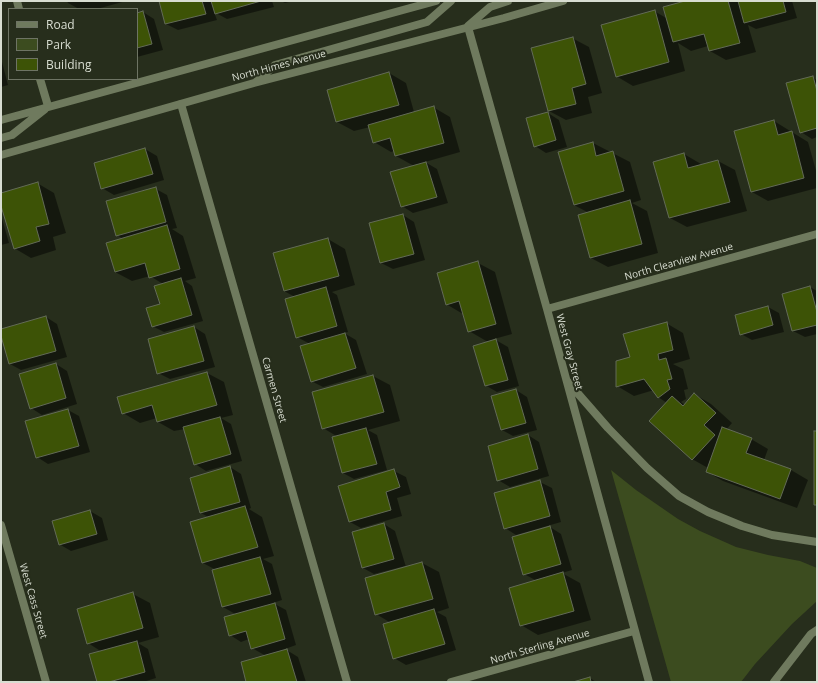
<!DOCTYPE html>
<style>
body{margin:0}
#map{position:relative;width:818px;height:683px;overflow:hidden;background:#272e1c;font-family:"Open Sans",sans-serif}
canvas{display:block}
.frame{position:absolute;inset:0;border:2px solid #d8ddd1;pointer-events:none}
.legend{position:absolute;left:8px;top:8px;width:130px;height:72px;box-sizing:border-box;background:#272e1c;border:1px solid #6e7464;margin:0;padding:5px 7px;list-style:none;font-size:12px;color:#d8ddd1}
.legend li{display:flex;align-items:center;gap:8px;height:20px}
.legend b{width:20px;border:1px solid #6e7464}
</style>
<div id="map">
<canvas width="818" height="683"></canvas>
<div class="frame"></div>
<ul class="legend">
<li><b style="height:5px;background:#6f7a5e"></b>Road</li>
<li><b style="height:11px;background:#3c4c1f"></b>Park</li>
<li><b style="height:11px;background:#3d5306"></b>Building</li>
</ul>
</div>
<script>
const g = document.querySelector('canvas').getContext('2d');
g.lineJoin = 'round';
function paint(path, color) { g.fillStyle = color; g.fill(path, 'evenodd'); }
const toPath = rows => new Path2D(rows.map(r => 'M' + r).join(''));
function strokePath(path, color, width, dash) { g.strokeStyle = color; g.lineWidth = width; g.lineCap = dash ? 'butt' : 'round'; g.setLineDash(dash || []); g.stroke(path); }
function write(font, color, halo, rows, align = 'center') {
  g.font = font + ' "Open Sans",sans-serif'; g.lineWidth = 4; g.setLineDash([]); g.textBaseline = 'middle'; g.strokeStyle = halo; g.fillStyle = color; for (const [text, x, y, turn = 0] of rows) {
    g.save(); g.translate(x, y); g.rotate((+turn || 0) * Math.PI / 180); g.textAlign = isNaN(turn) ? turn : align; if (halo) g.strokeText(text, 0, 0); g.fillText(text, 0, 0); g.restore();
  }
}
const green = toPath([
 [611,470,636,490,678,519,700,531,736,547,768,555,800,561,817,568,817,601,792,624,755,664,741,682,671,682]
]);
const shadow = toPath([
 [67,1,126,1,97,9,79,9,68,3],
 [160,1,272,1,274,7,227,19,214,12,217,20,178,30,166,24],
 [281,1,293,1,285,3],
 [689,1,792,1,797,18,756,29,748,25,756,52,726,60,710,51,708,46,691,51,678,43,685,71,633,86,616,76,654,11,668,19],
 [143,12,154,19,163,50,137,57,137,14],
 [572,38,589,47,602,93,588,97,592,113,566,120,549,111],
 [1,58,8,85,1,87],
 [389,73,406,83,414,112,433,107,450,117,460,152,425,162,437,169,448,203,413,213,402,206,414,166,396,156,394,151,391,152,374,142,370,127,354,131,337,122,328,91],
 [812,77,817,80,817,137,812,139,801,132],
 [548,113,559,120,567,147,546,153,535,146],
 [774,121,808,142,817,174,817,188,768,201,752,192],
 [593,143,630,162,641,200,632,203,647,211,658,253,608,267,591,258,589,213,574,205],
 [145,149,157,156,164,180,114,195,102,188],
 [684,154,701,164,701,165,718,161,735,170,747,211,687,227,670,218],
 [37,183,54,193,66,233,53,237,56,250,31,258,14,248,1,202,1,194],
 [156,189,167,195,177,228,172,229,183,236,196,278,185,281,192,286,203,321,164,332,152,326,161,305,163,284,150,276,132,281,115,272,123,239,117,235],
 [1,215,9,243,1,245],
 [403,215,414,222,425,260,393,269,381,263],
 [328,239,345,249,355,285,332,292,337,295,348,332,344,333,356,340,367,374,323,387,311,381,310,344,297,337,295,297,284,291],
 [478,263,495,272,512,334,494,339,508,347,519,386,497,392,485,385,488,342,469,331,463,314,446,304],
 [810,287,817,291,817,334,805,337,793,331],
 [768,307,779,313,784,332,752,340,741,334],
 [46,317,57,324,67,357,21,370,10,364,1,330],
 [666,323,683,333,690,359,673,364,683,369,688,389,684,390,686,399,681,402,685,405,694,394,711,404,732,423,726,430,751,439,768,449,764,460,791,470,808,480,797,508,723,481,707,472,708,468,692,459,667,403,658,397,654,390,634,396,617,386,631,358],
 [194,327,205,334,215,367,170,379,158,373],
 [56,364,67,371,77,404,42,415,31,408],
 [207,373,224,382,233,415,221,418,231,424,242,461,206,471,195,464,185,429,174,431,158,422,157,418,140,423,123,413],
 [373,376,390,385,400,421,368,430,377,435,387,470,354,479,343,473,338,437,323,428],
 [516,390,527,397,537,430,513,436,502,430],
 [68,410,79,416,90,452,48,464,37,457],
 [528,435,539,442,549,476,510,487,498,480],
 [230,467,241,474,251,508,249,509,262,517,274,556,263,559,272,564,282,600,273,603,286,610,296,645,285,649,298,657,306,682,247,682,266,656,252,648,249,639,241,642,230,635,237,615,223,607,216,570,203,563,192,523,210,518,201,513,191,478],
 [394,471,406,477,411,494,397,498,402,516,361,528,350,522],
 [540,482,552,488,561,522,516,535,505,528],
 [90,511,102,518,108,540,71,551,59,544],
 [384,524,395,531,406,567,422,563,439,572,449,608,437,612,446,617,456,650,406,665,394,658,391,623,376,614,405,568,405,566,374,574,363,568],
 [550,527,561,534,572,570,562,573,580,583,591,620,538,635,521,625,537,581,524,574],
 [133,594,150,603,159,637,138,643,148,649,156,678,143,682,98,682,102,652,88,643],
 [590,678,596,682,576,682]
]);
const building = toPath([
 [159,1,202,1,206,14,165,24,159,1],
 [211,1,261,1,215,14,211,1],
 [685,1,728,1,740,43,709,51,704,34,673,42,663,7,685,1],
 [738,1,783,1,786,12,744,23,738,1],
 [655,10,669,62,616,77,601,25,655,10],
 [143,11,152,44,137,48,137,13,143,11],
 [573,37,586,84,572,88,576,104,548,111,531,48,573,37],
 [389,72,399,105,336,122,327,90,389,72],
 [813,76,817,91,817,128,800,133,786,83,813,76],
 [434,106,444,143,395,156,390,138,373,143,368,125,434,106],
 [548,112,556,140,534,147,526,118,548,112],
 [774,120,778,135,792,131,804,178,751,192,734,131,774,120],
 [593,142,596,156,613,151,624,191,574,205,558,152,593,142],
 [145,148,153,174,101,189,94,163,145,148],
 [684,153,688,168,718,160,730,202,669,218,653,162,684,153],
 [426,162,437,197,401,207,390,172,426,162],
 [38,182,49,224,36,227,40,241,14,249,1,206,1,193,38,182],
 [156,187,166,222,116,236,106,201,156,187],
 [630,200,642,244,590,258,578,215,630,200],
 [403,214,414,254,380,263,369,223,403,214],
 [167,225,180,269,149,278,145,263,115,272,106,243,167,225],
 [328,238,339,276,284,291,273,253,328,238],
 [478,261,496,324,468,332,459,301,446,305,437,273,478,261],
 [181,278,192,315,152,327,146,308,160,304,154,286,181,278],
 [810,286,817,312,817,325,792,331,782,294,810,286],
 [326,287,337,326,296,338,285,299,326,287],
 [768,306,773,325,740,335,735,315,768,306],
 [46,316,56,351,9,364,1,336,1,329,46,316],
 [667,322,673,350,658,354,659,360,666,358,672,379,667,380,670,389,658,398,644,379,616,387,616,361,630,357,623,334,667,322],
 [194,326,204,361,157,374,148,339,194,326],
 [345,333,356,368,311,382,300,346,345,333],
 [496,339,508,380,485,386,473,346,496,339],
 [56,363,66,398,30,409,19,374,56,363],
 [207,372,217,405,157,422,152,405,122,414,117,397,207,372],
 [373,375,384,412,322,429,312,392,373,375],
 [516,389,526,423,501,430,491,396,516,389],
 [694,393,716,413,704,425,715,435,692,460,649,421,672,396,683,406,694,393],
 [68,409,79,446,36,458,25,421,68,409],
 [220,417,231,454,194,465,183,427,220,417],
 [722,427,752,438,746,453,791,469,780,499,706,472,722,427],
 [366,428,377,464,342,473,332,437,366,428],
 [814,431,817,431,817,505,814,505,814,431],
 [528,434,538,469,497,481,488,446,528,434],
 [230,466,240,502,200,513,190,478,230,466],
 [394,469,400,487,386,492,391,510,349,522,338,486,394,469],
 [540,480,550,516,504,529,494,493,540,480],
 [245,506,258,547,202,563,190,522,245,506],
 [90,510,97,534,59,545,52,521,90,510],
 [384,523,394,559,362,568,352,532,384,523],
 [550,526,561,564,523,575,512,537,550,526],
 [260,557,271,594,222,607,212,570,260,557],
 [422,562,433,599,375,615,365,578,422,562],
 [563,572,574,611,520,626,509,588,563,572],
 [133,592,143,628,87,644,77,609,133,592],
 [275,603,285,639,251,649,246,631,229,636,224,617,275,603],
 [434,609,445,644,393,659,383,624,434,609],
 [137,641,145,672,109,682,97,682,89,654,137,641],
 [287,649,297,682,246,682,241,662,287,649],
 [590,677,591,682,573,682,590,677]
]);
const minor = toPath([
 [17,1,19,9],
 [468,27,547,309,649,682],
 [40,79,48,106],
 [181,104,347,682],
 [547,309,817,234],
 [567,381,608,428,647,468,679,496,708,512,742,526,772,535,817,542],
 [1,525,46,682],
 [451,682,634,631],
 [774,682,811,634,817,630]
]);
const tertiary = toPath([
 [468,26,490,7,508,1],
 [256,82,275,65,427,22,451,1],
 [1,120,436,1],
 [1,138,12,135,45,109],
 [1,155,254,83,504,18,563,1]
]);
const streetNames = [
 ["North Himes Avenue",279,66,-15],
 ["North Clearview Avenue",679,262,-16],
 ["West Gray Street",569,352,75],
 ["Carmen Street",274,390,74],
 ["West Cass Street",33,601,74],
 ["North Sterling Avenue",540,647,-16]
];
paint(green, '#3c4c1f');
paint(shadow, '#0007');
paint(building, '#3d5306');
strokePath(building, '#636b57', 1);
strokePath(minor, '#6f7a5e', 8);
strokePath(tertiary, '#6f7a5e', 8);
write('10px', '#d8ddd1', '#272e1c', streetNames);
</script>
